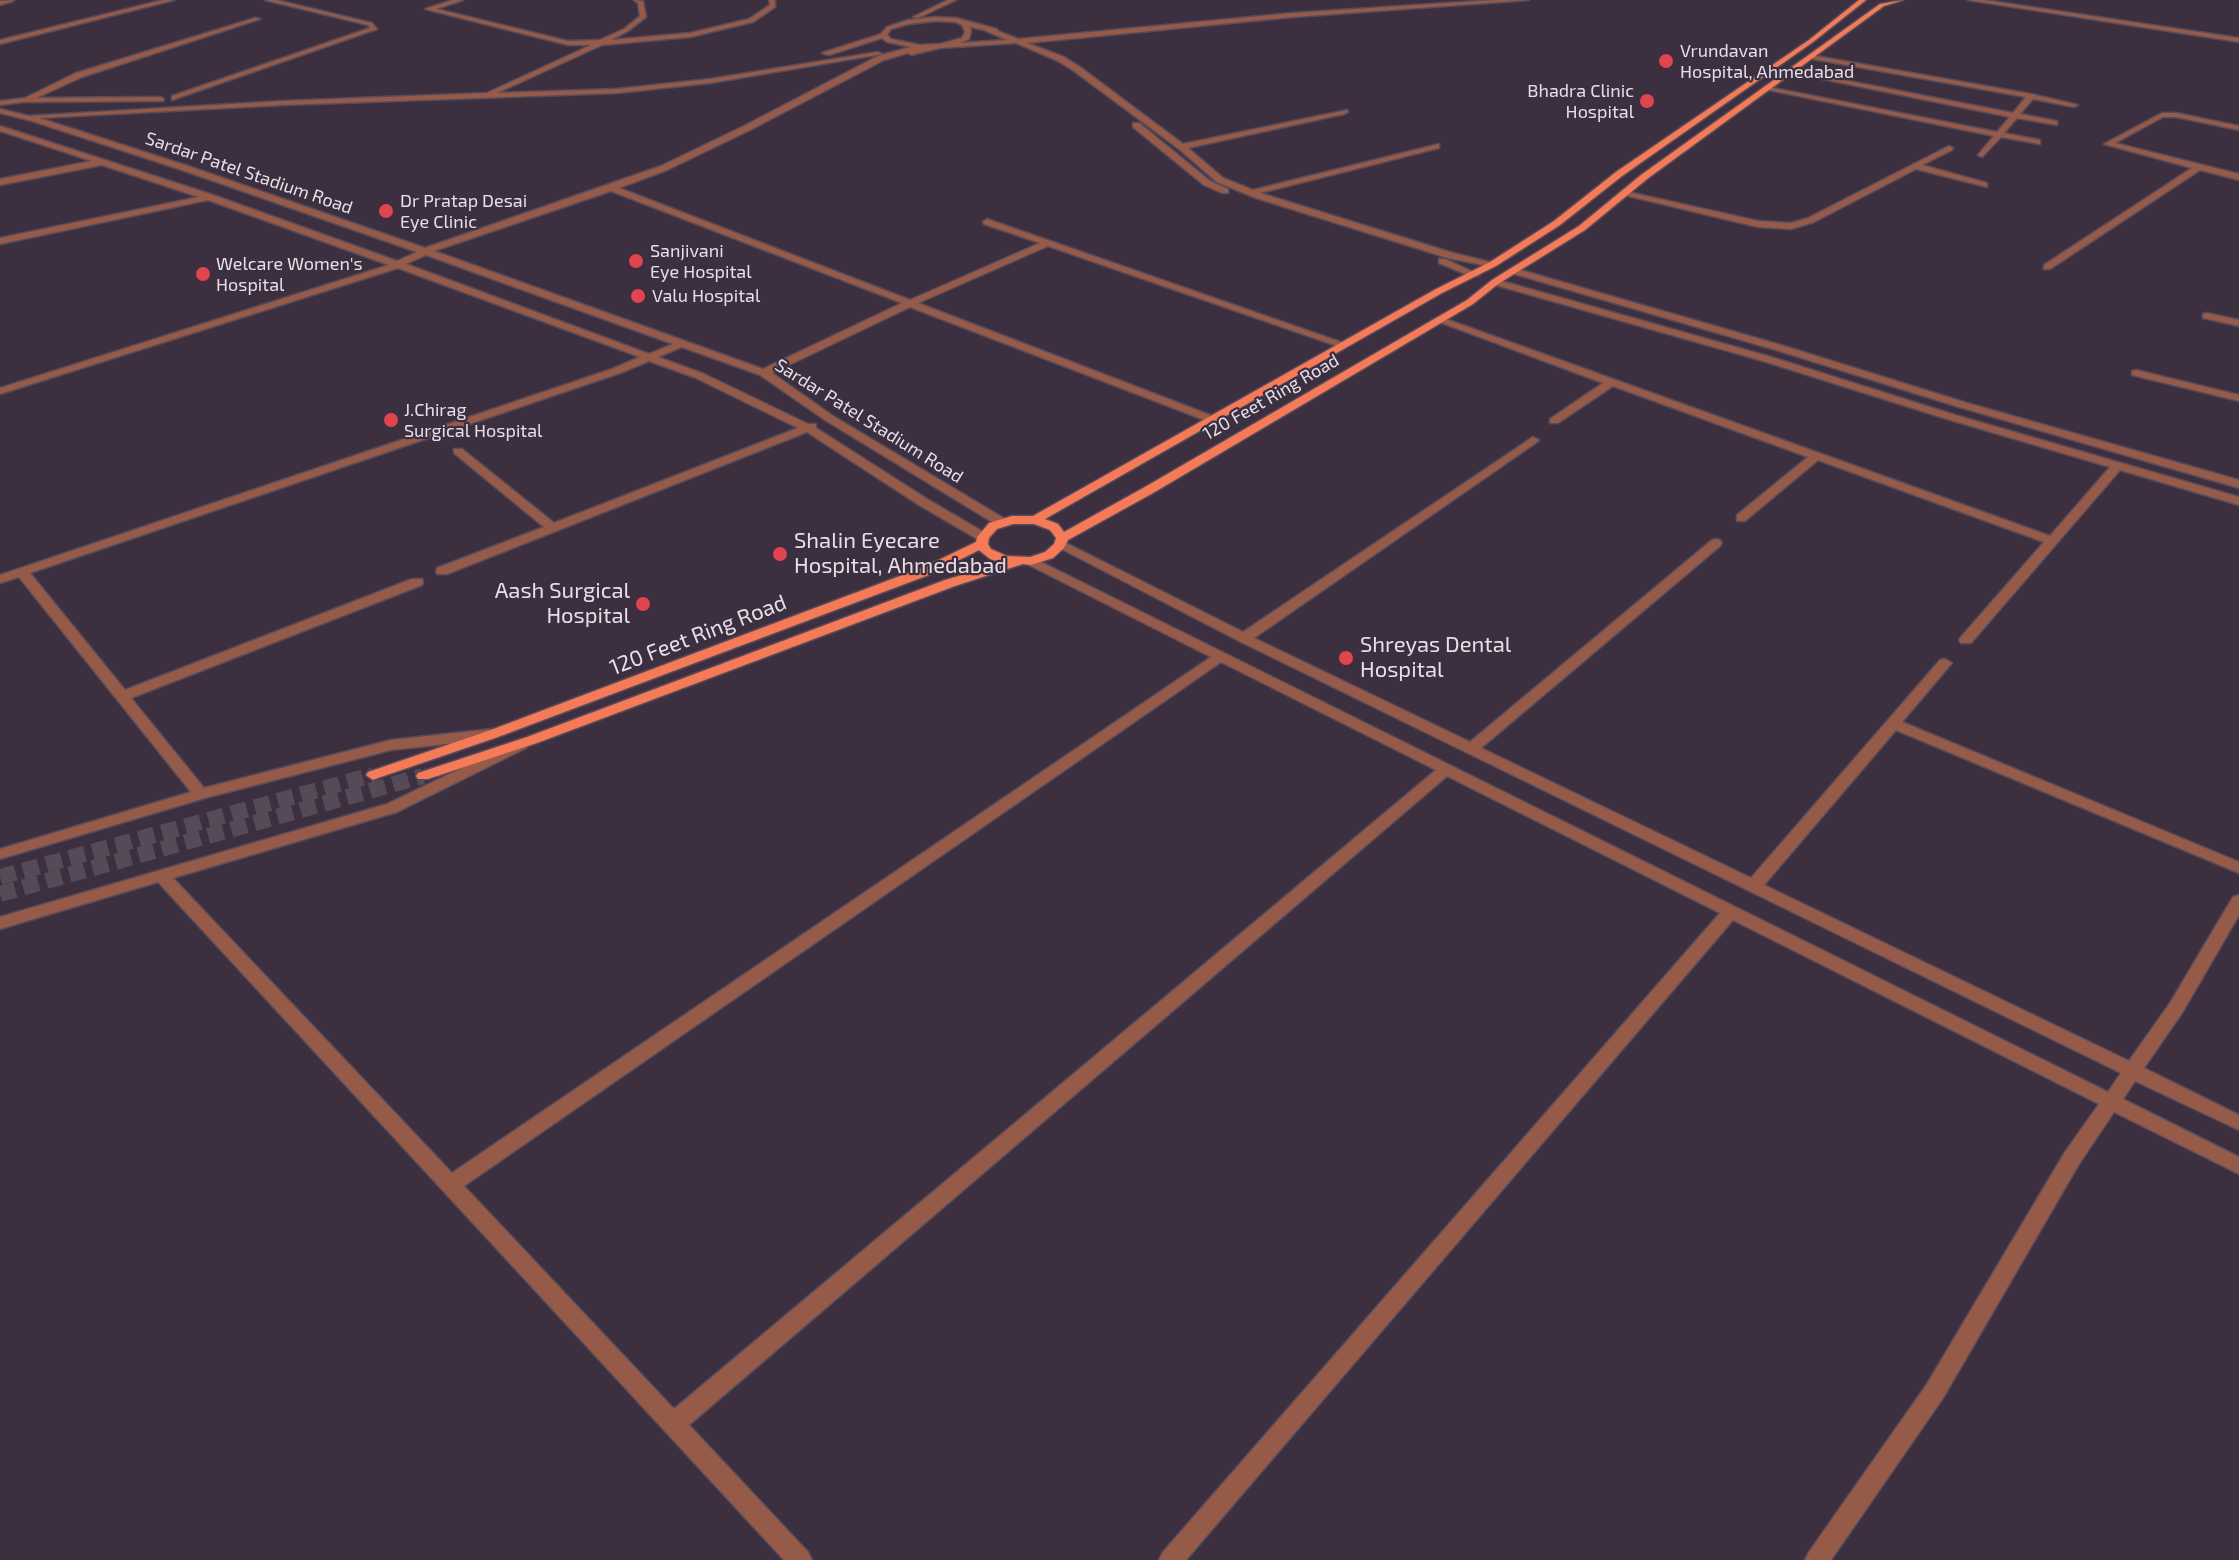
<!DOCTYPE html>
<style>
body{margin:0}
canvas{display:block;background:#3c2f3f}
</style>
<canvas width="2239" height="1560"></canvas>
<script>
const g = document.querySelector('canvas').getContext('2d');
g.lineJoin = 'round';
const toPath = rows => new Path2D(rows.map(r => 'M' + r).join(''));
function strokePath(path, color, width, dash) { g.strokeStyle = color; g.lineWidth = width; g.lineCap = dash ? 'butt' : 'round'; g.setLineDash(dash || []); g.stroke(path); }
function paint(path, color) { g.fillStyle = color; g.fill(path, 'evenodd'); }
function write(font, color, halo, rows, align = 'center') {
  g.font = font + ' "Exo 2",sans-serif'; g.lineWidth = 4.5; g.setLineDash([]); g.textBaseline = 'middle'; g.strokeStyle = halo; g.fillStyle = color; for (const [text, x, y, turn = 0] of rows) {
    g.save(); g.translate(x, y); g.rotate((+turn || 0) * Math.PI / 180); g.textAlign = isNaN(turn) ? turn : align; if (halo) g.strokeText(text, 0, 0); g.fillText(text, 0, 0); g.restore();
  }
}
const majorTunnel = toPath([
 [0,877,373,775],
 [0,894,423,776]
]);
const minor = toPath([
 [14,0,13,1,0,5,0,1,14,0],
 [163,0,174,0,0,44,0,40,163,0],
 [265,0,276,0,372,23,377,29,172,100,172,96,370,28,368,25,265,0],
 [453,0,463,0,436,9,568,41,600,40,624,29,640,16,638,3,634,0,643,1,646,17,628,31,611,40,690,33,749,19,770,5,769,0,775,0,775,7,753,22,690,37,602,45,497,93,617,89,710,79,878,52,882,54,710,83,617,93,283,105,39,118,188,166,425,248,661,166,744,126,878,56,911,47,887,42,882,38,829,55,822,53,881,34,887,27,908,20,935,17,956,18,997,29,998,31,1018,39,1293,13,1495,0,1529,0,1293,17,1027,43,1064,57,1080,67,1183,144,1347,110,1348,112,1344,114,1188,148,1223,178,1253,190,1439,144,1439,148,1260,193,1453,253,1498,264,1493,267,1448,258,1256,198,1217,182,1179,149,1074,71,1058,61,1016,43,940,48,911,55,908,53,884,60,750,130,667,170,619,188,910,300,1040,243,984,224,983,222,987,219,1349,345,1340,347,1048,246,918,303,1215,417,1215,421,1207,421,910,307,772,373,833,416,1005,519,1005,525,997,525,825,420,760,375,682,347,658,357,704,374,808,424,816,424,816,428,927,499,987,534,989,537,987,540,979,540,919,505,807,432,447,574,437,574,436,571,437,568,544,527,454,453,454,449,462,449,554,523,798,428,696,378,649,361,620,373,30,573,125,690,412,579,422,579,423,582,422,585,131,698,204,788,391,740,492,729,499,734,492,739,391,750,205,798,0,859,0,849,191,792,19,577,0,583,0,575,612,369,640,357,398,268,0,394,0,388,389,265,208,200,0,244,0,238,199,197,102,165,0,185,0,179,92,161,0,131,0,126,213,195,397,261,417,252,182,170,32,121,0,113,0,109,29,116,283,101,487,93,591,45,568,45,425,9,453,0],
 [935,21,955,22,962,25,965,32,962,38,940,44,920,45,891,39,887,35,891,29,909,24,935,21],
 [970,27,984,30,1007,40,960,43,969,39,971,32,970,27],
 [611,191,902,303,763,369,434,251,611,191],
 [426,255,673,344,649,354,406,264,426,255],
 [948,0,956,0,918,18,913,17,948,0],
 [1968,0,1984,0,2239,38,2239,42,1968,0],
 [255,18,260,19,82,77,36,98,160,97,164,99,163,101,23,102,0,105,0,101,25,98,76,73,255,18],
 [1810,55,2031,94,2078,105,2074,107,2033,99,2020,114,2057,121,2057,125,2017,118,2004,133,2040,140,2040,144,2001,137,1982,157,1978,155,1994,136,1764,89,1768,87,1997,132,2010,117,1788,72,1792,70,2013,113,2026,97,1813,59,1810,55],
 [2162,113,2176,113,2239,126,2239,130,2176,117,2163,117,2115,143,2239,174,2239,180,2200,170,2050,269,2044,269,2044,265,2192,168,2104,144,2162,113],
 [1133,123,1139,123,1210,181,1228,189,1228,193,1222,193,1204,185,1133,127,1133,123],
 [1949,146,1953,148,1952,150,1922,165,1987,183,1987,187,1916,169,1814,222,1791,229,1758,227,1620,194,1624,191,1758,221,1791,223,1808,218,1949,146],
 [1439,259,1445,259,1480,275,1472,277,1439,263,1439,259],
 [1511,269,1517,269,1784,346,1967,403,2239,480,2239,488,1959,407,1776,350,1511,273,1511,269],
 [1492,280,1498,280,1771,357,1955,415,2239,497,2239,505,2120,470,1971,643,1961,643,1959,640,1961,637,2044,542,1818,460,1745,521,1737,521,1737,515,1808,457,1613,386,1558,423,1550,423,1550,419,1603,383,1434,320,1443,318,2050,536,2110,467,1947,419,1763,361,1492,284,1492,280],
 [2207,313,2239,320,2239,326,2203,318,2203,314,2207,313],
 [2136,370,2239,395,2239,401,2132,375,2132,371,2136,370],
 [1533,437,1539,440,1537,442,1254,638,1470,742,1712,540,1716,539,1720,540,1722,543,1720,546,1481,748,1751,878,1940,660,1945,659,1952,663,1902,722,2239,862,2239,873,1896,730,1764,885,2129,1061,2170,1003,2233,897,2239,895,2239,915,2182,1013,2144,1068,2239,1115,2239,1130,2135,1081,2123,1099,2239,1157,2239,1174,2114,1112,2079,1164,1943,1398,1831,1560,1805,1560,1809,1552,1927,1384,2065,1152,2099,1104,1733,920,1186,1560,1159,1560,1163,1552,1720,913,1447,776,689,1425,808,1552,812,1560,784,1560,158,882,0,929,0,917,387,804,516,742,526,742,528,745,526,748,397,812,173,878,452,1173,1211,657,1027,564,1025,561,1027,558,1031,557,2108,1092,2121,1073,1239,641,1054,545,1056,542,1064,542,1243,632,1533,437],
 [1221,662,1436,770,674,1409,464,1186,1221,662]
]);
const major = toPath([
 [1859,0,1866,0,1813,42,1622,176,1560,225,1496,266,1442,293,1045,519,1058,524,1064,532,1145,487,1467,300,1492,280,1579,226,1641,175,1880,4,1903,0,1884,6,1647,179,1585,230,1498,284,1473,304,1153,493,1068,540,1064,548,1053,558,1031,565,1023,564,955,586,537,743,428,779,418,779,416,776,418,773,527,737,945,580,1002,563,990,559,979,550,934,573,498,737,378,778,373,780,366,775,368,772,488,731,924,567,976,542,977,537,989,523,1012,516,1033,516,1436,289,1490,262,1554,221,1616,172,1809,40,1859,0],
 [1013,524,1034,524,1050,530,1056,538,1054,544,1045,552,1030,557,1007,556,991,549,988,544,989,538,997,529,1013,524]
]);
const markers = [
 [1666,61,8,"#e0444e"],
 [1647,101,8,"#e0444e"],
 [386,211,8,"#e0444e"],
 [636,261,8,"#e0444e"],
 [203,274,8,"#e0444e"],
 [638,296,8,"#e0444e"],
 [391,420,8,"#e0444e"],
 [780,554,8,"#e0444e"],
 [643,604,8,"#e0444e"],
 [1346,658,8,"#e0444e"]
];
const farPoinames = [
 ["Vrundavan",1680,51],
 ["Hospital, Ahmedabad",1680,72],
 ["Bhadra Clinic",1634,91,"right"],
 ["Hospital",1634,112,"right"],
 ["Dr Pratap Desai",400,201],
 ["Eye Clinic",400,222],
 ["Sanjivani",650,251],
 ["Eye Hospital",650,272],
 ["Welcare Women's",216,264],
 ["Hospital",216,285],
 ["Valu Hospital",652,296],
 ["J.Chirag",404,410],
 ["Surgical Hospital",404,431]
];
const farStreetnames = [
 ["Sardar Patel Stadium Road",249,173,19],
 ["120 Feet Ring Road",1271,397,-30],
 ["Sardar Patel Stadium Road",869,421,32]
];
const poiNames = [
 ["Shalin Eyecare",794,541],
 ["Hospital, Ahmedabad",794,566],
 ["Aash Surgical",630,591,"right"],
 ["Hospital",630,616,"right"],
 ["Shreyas Dental",1360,645],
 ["Hospital",1360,670]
];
const streetNames = [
 ["120 Feet Ring Road",698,635,-21]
];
strokePath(majorTunnel, '#564958', 16, [16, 8]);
strokePath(minor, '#574b5a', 3);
strokePath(major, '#574b5a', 3);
paint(minor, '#965a49');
paint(major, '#f57a57');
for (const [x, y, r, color] of markers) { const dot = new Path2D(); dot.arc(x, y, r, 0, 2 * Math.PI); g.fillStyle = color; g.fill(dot); strokePath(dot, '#3c2f3f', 2); }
write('18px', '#e6dee8', '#3c2f3f', farPoinames, 'left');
write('18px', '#e6dee8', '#3c2f3f', farStreetnames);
write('22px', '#e6dee8', '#3c2f3f', poiNames, 'left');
write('22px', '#e6dee8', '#3c2f3f', streetNames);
</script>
